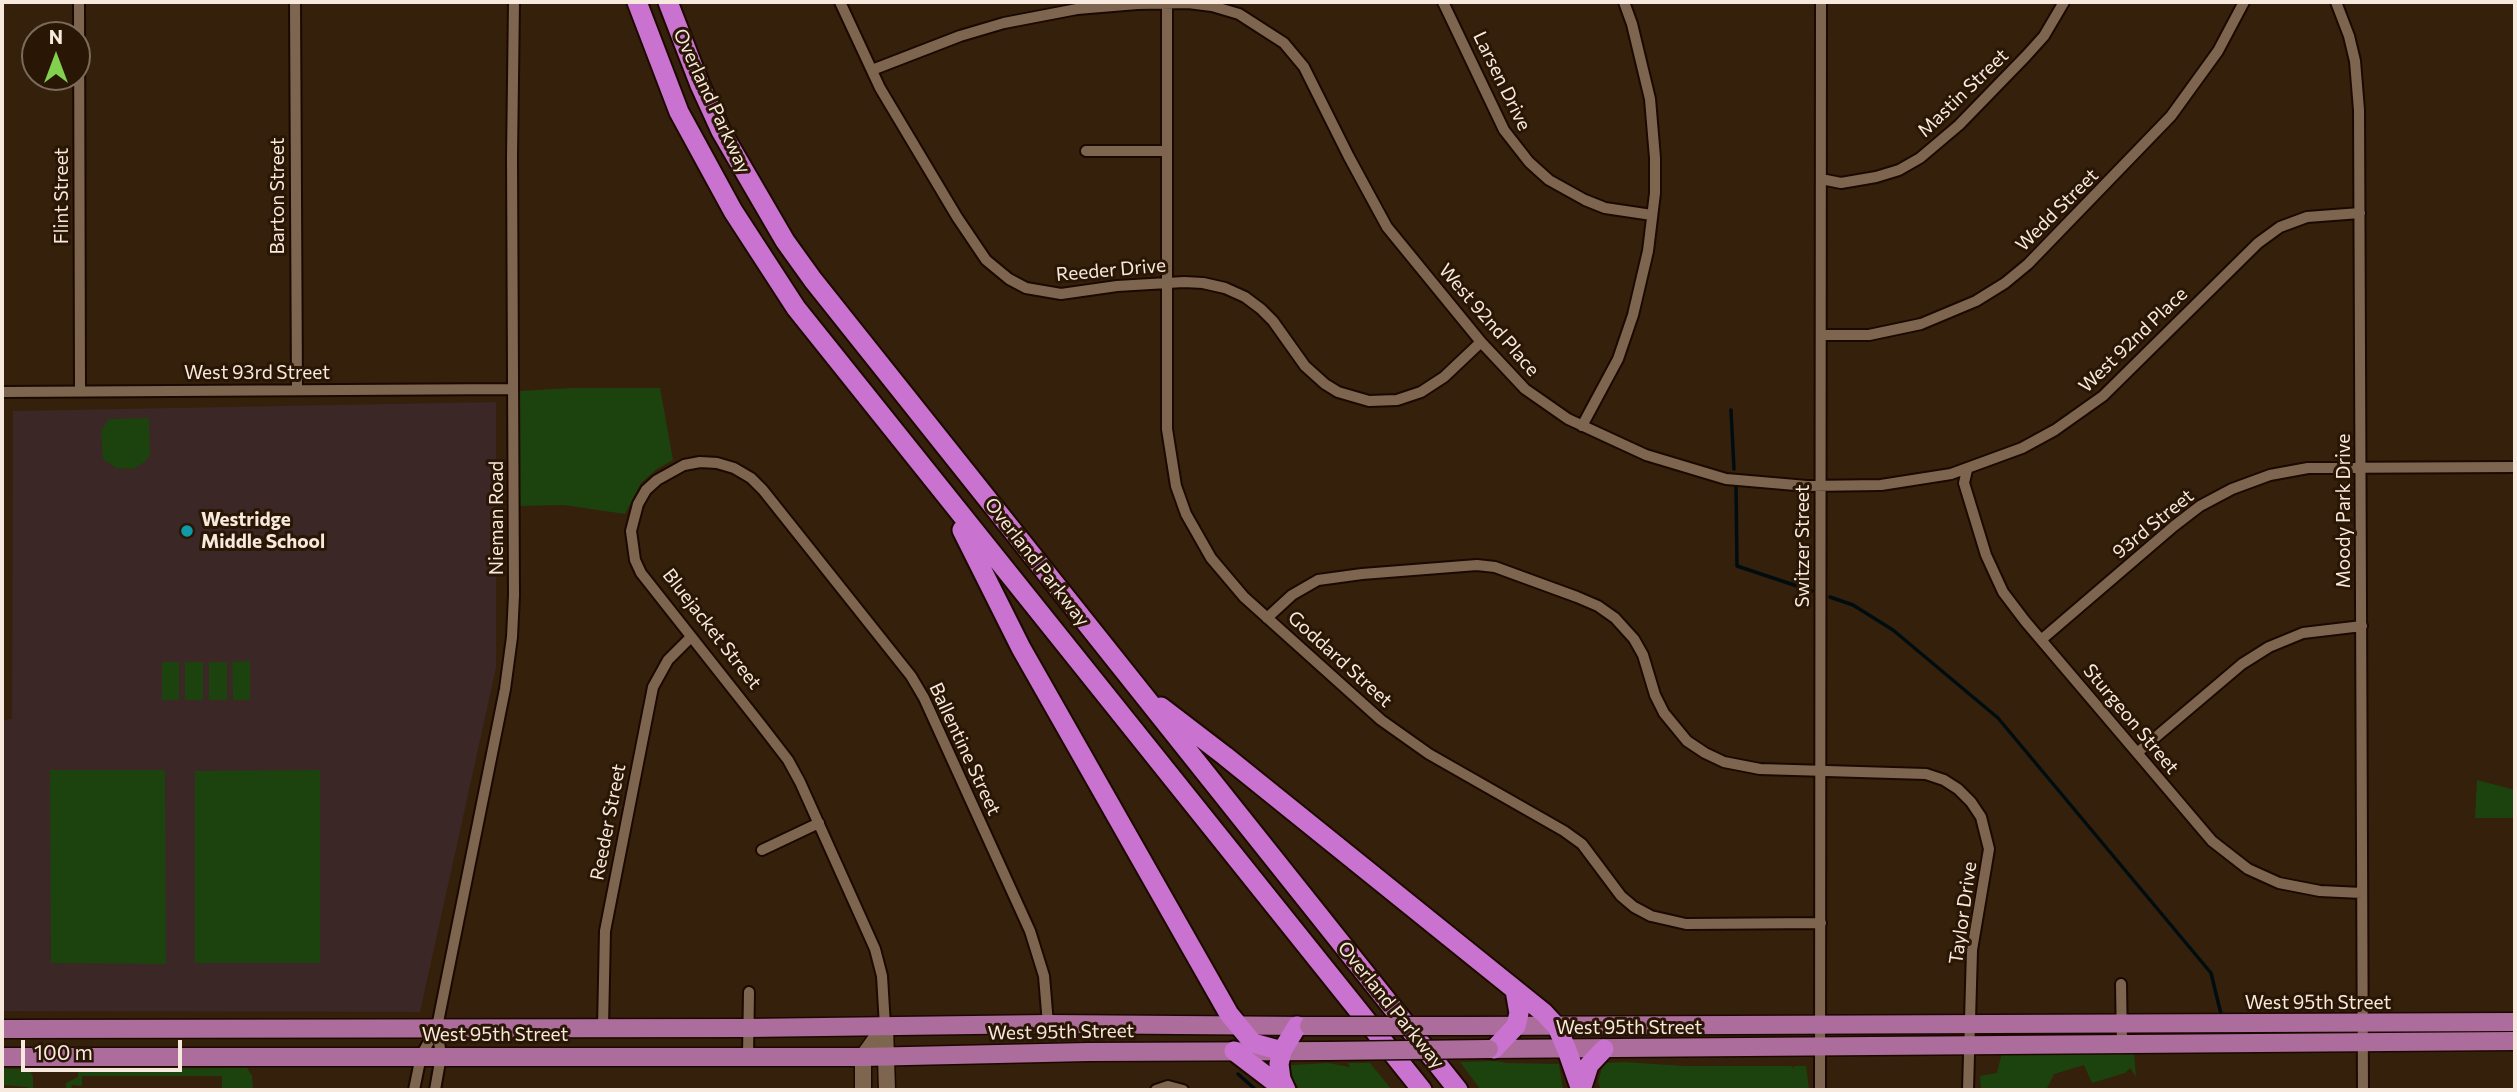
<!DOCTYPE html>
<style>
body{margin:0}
#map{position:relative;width:2517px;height:1092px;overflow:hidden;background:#35200c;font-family:Commissioner,sans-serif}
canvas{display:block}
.frame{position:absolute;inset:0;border:4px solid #f7e9dd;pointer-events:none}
.north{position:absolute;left:21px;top:21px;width:70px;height:70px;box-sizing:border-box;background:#2a1604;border:2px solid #7c6a5b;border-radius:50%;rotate:0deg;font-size:19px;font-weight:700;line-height:28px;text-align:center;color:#f7e9dd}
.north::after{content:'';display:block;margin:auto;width:24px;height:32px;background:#82d04f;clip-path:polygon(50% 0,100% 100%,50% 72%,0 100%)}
.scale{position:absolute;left:21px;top:1040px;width:161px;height:32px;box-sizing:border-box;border:4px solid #f7e9dd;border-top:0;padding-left:9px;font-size:21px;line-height:24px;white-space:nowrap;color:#f7e9dd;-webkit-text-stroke:5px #2a1604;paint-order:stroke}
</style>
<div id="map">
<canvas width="2517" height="1092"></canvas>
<div class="frame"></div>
<div class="north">N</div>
<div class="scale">100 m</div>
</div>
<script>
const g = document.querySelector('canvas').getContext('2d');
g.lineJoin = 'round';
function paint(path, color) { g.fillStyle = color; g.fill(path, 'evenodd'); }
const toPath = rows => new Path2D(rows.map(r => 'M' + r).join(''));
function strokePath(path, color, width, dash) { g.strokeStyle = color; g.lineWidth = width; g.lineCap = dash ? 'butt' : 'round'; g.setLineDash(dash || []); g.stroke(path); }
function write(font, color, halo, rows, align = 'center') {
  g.font = font + ' Commissioner,sans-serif'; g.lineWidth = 6; g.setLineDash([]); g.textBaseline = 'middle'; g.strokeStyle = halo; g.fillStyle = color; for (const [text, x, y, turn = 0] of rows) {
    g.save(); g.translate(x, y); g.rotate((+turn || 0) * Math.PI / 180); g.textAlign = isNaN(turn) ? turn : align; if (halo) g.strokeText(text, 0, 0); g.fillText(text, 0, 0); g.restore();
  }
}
const education = toPath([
 [496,402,496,668,420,1012,2,1011,2,720,12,719,13,411]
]);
const green = toPath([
 [572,388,660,388,673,460,657,469,641,483,625,514,564,505,519,506,519,391],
 [149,418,150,454,146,461,133,469,116,468,103,459,101,431,109,419],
 [250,661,250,700,233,700,232,662],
 [162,662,179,662,179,700,162,700],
 [185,662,203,662,203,700,185,700],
 [209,662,227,662,227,700,209,700],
 [50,770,165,770,166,964,51,963],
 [320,770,320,963,195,963,195,771],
 [2477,780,2515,790,2515,818,2475,818],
 [2002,1053,2134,1053,2136,1077,2130,1068,2125,1073,2092,1083,2084,1065,2054,1074,2046,1090,1981,1090,1980,1076,1997,1073],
 [1496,1061,1506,1063,1559,1064,1563,1090,1481,1090,1460,1062],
 [1623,1062,1685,1066,1791,1066,1793,1068,1795,1066,1806,1066,1809,1090,1601,1090,1598,1082,1602,1068,1606,1063],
 [1328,1063,1350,1067,1348,1063,1370,1063,1392,1090,1300,1090,1287,1072,1286,1067,1293,1065],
 [247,1068,252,1076,253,1090,222,1088,222,1076,82,1076,82,1086,72,1085,71,1090,66,1090,66,1083,78,1077,78,1070,80,1069],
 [2,1069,29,1069,33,1077,33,1090,29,1090,28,1087,2,1085]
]);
const stream = toPath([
 [1731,410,1734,469],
 [1736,485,1737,566,1812,591],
 [1830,597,1853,605,1893,630,1998,718,2211,973,2221,1014],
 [1238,1074,1256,1090]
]);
const street = toPath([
 [79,2,80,391],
 [295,2,297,390],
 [840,2,880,88,957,217,986,260,1009,279,1026,288,1061,294,1117,286,1184,282,1203,283,1225,288,1245,297,1261,309,1273,321,1305,366,1325,384,1338,392,1369,401,1397,400,1421,392,1444,377,1481,342],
 [1167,2,1167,429,1176,486,1186,514,1211,558,1244,597,1381,720,1429,754,1564,831,1582,844,1621,896,1634,907,1651,916,1686,924,1821,923],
 [1443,2,1504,130,1529,162,1549,180,1585,200,1605,208,1652,215],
 [2336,2,2349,36,2355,61,2359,110,2363,1090],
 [872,70,960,36,1004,23,1077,9,1137,4,1188,3,1212,6,1239,14,1284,43,1304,67,1349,157,1387,227,1481,342,1525,389,1568,419,1646,455,1726,479,1738,480,1807,486,1881,485,1951,474,2022,448,2055,430,2103,396,2258,243,2280,227,2307,217,2360,213],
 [1086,151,1166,151],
 [1821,179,1841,183,1876,177,1899,170,1920,158,1959,125,2026,56,2044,36,2064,2],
 [1821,335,1869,335,1921,324,1976,301,2005,283,2028,264,2171,116,2218,51,2244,2],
 [2,392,513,389],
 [1582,426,1618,359,1633,315,1648,251,1655,193,1655,158,1650,99,1632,24,1624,2],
 [1967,470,1964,483,1986,555,2003,592,2025,621,2212,841,2248,869,2279,883,2320,891,2362,893],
 [1267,618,1292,595,1318,580,1362,574,1477,565,1495,567,1577,597,1598,606,1615,618,1634,639,1643,655,1655,695,1664,713,1687,741,1705,753,1724,762,1760,769,1926,774,1944,780,1958,789,1971,802,1981,817,1989,849,1972,950,1968,1090],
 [2041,640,2174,526,2200,506,2232,489,2270,475,2308,468,2515,467],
 [2137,753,2242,664,2269,647,2303,633,2362,626],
 [762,850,819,823],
 [2121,984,2122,1043],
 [885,1026,882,976,875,949,800,782,788,760,761,725,641,573,635,560,631,531,638,504,646,490,657,480,684,465,700,462,717,463,734,468,751,478,763,490,911,676,924,698,1030,931,1044,976,1048,1024],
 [603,1027,605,931,653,687,668,660,691,637],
 [748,1056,749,992],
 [414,1090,421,1056,437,1027,505,689,512,637,514,595,512,157,514,2],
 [435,1090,441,1056,437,1027],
 [1156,1090,1168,1086,1183,1090],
 [1820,1090,1821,2]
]);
const secondary = toPath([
 [885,1026,887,1090],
 [863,1090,863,1057,885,1026]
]);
const primary = toPath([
 [1469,1026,2515,1022],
 [2,1029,748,1028,1048,1024,1307,1026],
 [1489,1049,2515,1041],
 [2,1057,863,1057,1088,1052,1328,1051]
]);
const highway = toPath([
 [637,2,679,112,733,211,796,308,1422,1090],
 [668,2,700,85,721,131,785,241,813,280,1458,1090],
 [962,530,1021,648,1229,1014,1253,1043,1282,1051],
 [1161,707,1225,756,1544,1013,1557,1027,1567,1050,1581,1090],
 [1494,1049,1516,1026,1519,1013,1515,990],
 [1234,1051,1285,1090],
 [1286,1090,1281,1079,1279,1064,1282,1051,1297,1026],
 [1581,1090,1589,1065,1604,1049]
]);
const primaryBridge = toPath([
 [1309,1026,1469,1026],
 [1328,1051,1489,1049]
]);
const markers = [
 [187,531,7,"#0f9aa8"]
];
const streetNames = [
 ["Larsen Drive",1502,81,64],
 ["Mastin Street",1963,93,-44],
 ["Overland Parkway",712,101,65],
 ["Flint Street",62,196,-90],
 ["Barton Street",278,196,-90],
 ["Wedd Street",2057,210,-45],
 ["Reeder Drive",1111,270,-5],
 ["West 92nd Place",1489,320,49],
 ["West 92nd Place",2133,340,-44],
 ["West 93rd Street",257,373],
 ["Moody Park Drive",2344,511,-90],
 ["Nieman Road",497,518,-90],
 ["93rd Street",2153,524,-39],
 ["Switzer Street",1803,546,-90],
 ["Overland Parkway",1037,562,52],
 ["Bluejacket Street",712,629,52],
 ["Goddard Street",1340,659,42],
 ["Sturgeon Street",2131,719,50],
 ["Ballentine Street",965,749,65],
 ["Reeder Street",608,822,-79],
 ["Taylor Drive",1963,913,-82],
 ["West 95th Street",2318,1003],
 ["Overland Parkway",1391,1005,51],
 ["West 95th Street",1629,1028],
 ["West 95th Street",1061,1032,-1],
 ["West 95th Street",495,1035]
];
const poiNames = [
 ["Westridge",201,520],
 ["Middle School",201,542]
];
paint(education, '#3a2726');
paint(green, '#1c430e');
strokePath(stream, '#000d10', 3.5);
strokePath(street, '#1b0900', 14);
strokePath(secondary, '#1b0900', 19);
strokePath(primary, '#1b0900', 21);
strokePath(highway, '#1b0900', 23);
strokePath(street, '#7e6550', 10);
strokePath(secondary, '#7e6550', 16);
strokePath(primary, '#ac6d9d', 18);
strokePath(highway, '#ca72d0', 19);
strokePath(primaryBridge, '#1b0900', 21, []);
strokePath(primaryBridge, '#ac6d9d', 18);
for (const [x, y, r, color] of markers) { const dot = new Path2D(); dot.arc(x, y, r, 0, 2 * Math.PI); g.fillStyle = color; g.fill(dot); strokePath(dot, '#2a1604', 2.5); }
write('19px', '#f7e9dd', '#2a1604', streetNames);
write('bold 19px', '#f7e9dd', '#2a1604', poiNames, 'left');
</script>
